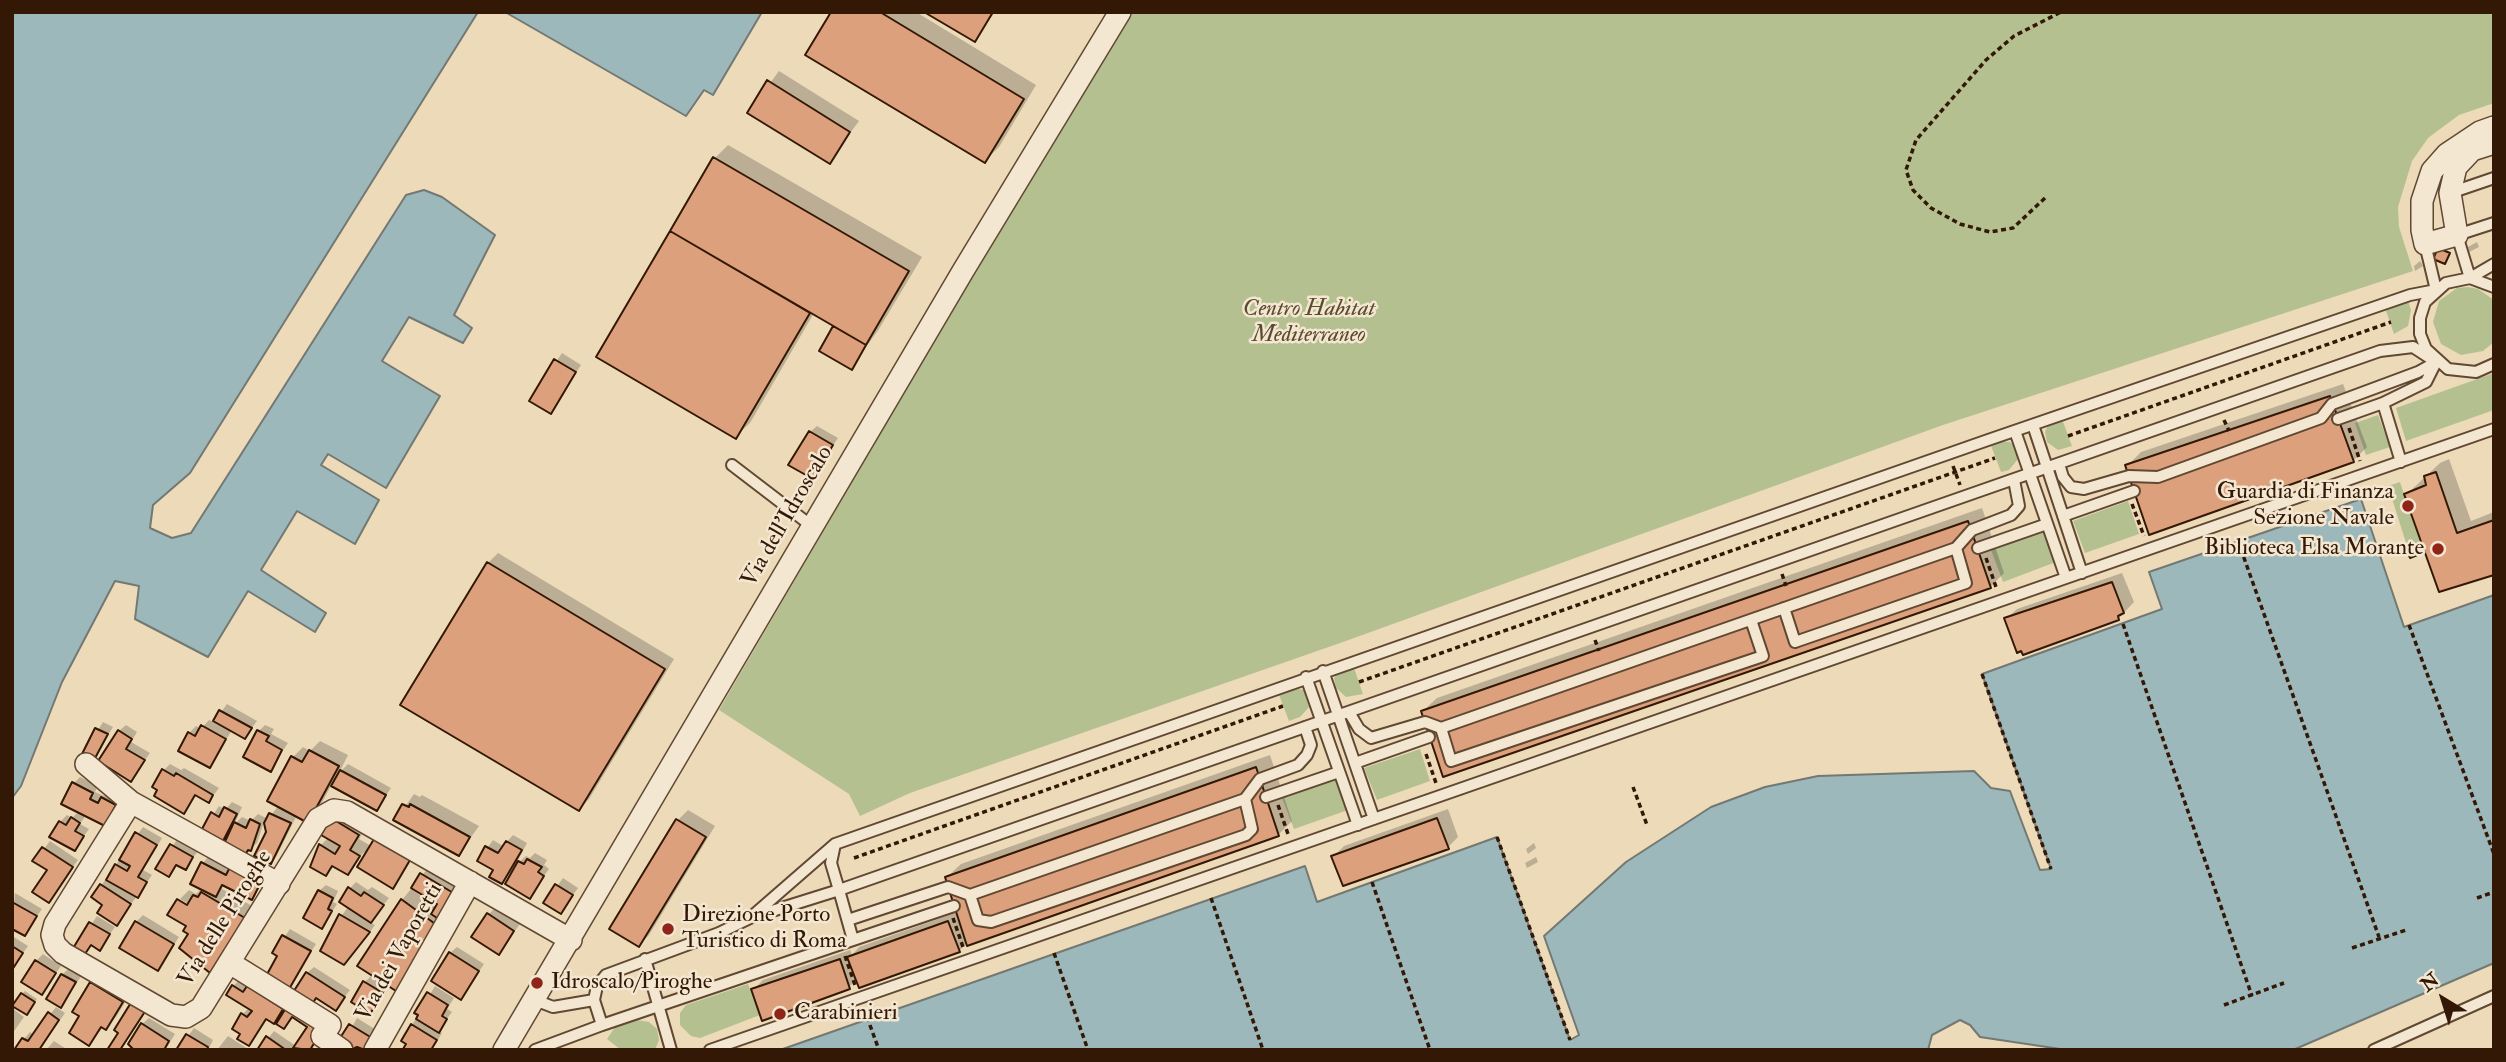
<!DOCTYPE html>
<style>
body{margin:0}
#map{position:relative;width:2506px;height:1062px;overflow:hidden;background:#ecdab9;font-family:"IM FELL Double Pica",serif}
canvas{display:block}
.frame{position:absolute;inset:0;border:14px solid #331805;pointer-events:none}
.north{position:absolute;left:2408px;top:964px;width:70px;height:70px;-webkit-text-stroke:5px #f3e7d2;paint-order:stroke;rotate:322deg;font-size:19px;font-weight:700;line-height:28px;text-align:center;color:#331805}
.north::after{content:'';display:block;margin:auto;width:24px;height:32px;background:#331805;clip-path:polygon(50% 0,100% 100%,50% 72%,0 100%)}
</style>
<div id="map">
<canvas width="2506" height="1062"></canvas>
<div class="frame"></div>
<div class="north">N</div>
</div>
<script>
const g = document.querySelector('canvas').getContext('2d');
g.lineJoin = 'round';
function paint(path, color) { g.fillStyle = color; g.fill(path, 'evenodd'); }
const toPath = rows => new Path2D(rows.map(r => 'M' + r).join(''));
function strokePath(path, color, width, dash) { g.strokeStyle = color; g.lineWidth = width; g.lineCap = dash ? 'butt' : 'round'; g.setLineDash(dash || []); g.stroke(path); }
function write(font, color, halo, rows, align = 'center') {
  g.font = font + ' "IM FELL Double Pica",serif'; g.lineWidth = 5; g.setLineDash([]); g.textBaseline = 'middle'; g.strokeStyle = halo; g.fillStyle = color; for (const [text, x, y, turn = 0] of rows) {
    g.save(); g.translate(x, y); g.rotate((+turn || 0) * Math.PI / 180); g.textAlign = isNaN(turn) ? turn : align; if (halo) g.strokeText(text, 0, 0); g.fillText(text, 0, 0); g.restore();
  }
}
const green = toPath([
 [1133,12,2494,12,2494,103,2459,115,2428,138,2412,161,2398,207,2399,227,2413,271,1943,425,1343,642,910,793,860,816,849,794,719,710,1033,172],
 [2468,287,2478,289,2494,300,2494,342,2483,351,2461,355,2441,344,2433,322,2439,301,2457,288],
 [2407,298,2411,310,2408,326,2394,334,2384,305],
 [2494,373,2494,410,2406,441,2396,408],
 [2378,415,2390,447,2366,455,2355,423],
 [2062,419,2072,446,2058,450,2047,442,2045,432,2049,423],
 [1996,441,2010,442,2017,449,2018,459,2009,470,2001,472,1990,443],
 [2400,482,2420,542,2407,546,2388,486],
 [2128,501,2139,534,2085,553,2073,521],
 [2046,530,2056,562,2003,582,1991,550],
 [1353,665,1363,694,1346,697,1336,688,1334,678,1339,671],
 [1291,688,1304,690,1309,707,1300,717,1289,721,1278,692],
 [1420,749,1430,781,1377,800,1364,768],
 [1337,778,1348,810,1294,829,1282,798],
 [748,984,760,1015,700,1038,691,1036,680,1025,680,1013,686,1005],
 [637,1020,649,1022,657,1029,659,1040,655,1050,621,1050,607,1039,615,1027]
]);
const water = toPath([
 [12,12,478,12,190,473,153,505,150,528,172,538,191,533,406,195,424,190,442,197,495,235,454,315,472,328,463,343,409,317,382,361,440,396,386,488,328,454,321,465,379,500,355,544,297,511,261,570,326,613,315,632,248,591,208,657,135,619,139,586,115,581,62,682,21,786,12,798,12,12],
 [505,12,762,12,713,95,704,90,686,116,505,12],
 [2361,499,2404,627,2494,595,2494,963,2293,1050,2067,1050,1980,1037,1970,1025,1960,1020,1932,1035,1928,1050,780,1050,1305,866,1317,902,1497,837,1570,1040,1579,1035,1544,936,1626,862,1711,807,1765,787,1818,776,1974,771,1991,788,2010,791,2040,870,2051,869,1982,674,2162,609,2149,572,2361,499]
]);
const shadow = toPath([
 [833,12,916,12,1036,85,999,147,985,161],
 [928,12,995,12,974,40],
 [779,71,859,121,829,162,749,112],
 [728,145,922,257,879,329,851,368,821,350,836,326,814,313,750,423,736,436,599,357,715,158],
 [2477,242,2479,247,2469,252,2468,247],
 [2420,261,2423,266,2415,271,2414,266],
 [562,353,581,365,550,412,531,400],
 [2343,384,2367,447,2353,461,2127,466,2141,452],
 [817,426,838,438,812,477,810,432],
 [2449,459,2471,521,2494,512,2494,573,2425,547,2419,552,2408,548,2423,541,2406,495,2440,463],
 [1982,508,2004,573,1990,587,1423,711,1437,698],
 [498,553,674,659,589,799,579,809,488,563],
 [2122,573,2134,602,2118,619,2006,619,2017,609],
 [227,704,257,721,245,737,232,730,210,766,189,733,196,726,201,729,209,720,214,722],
 [103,722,113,727,94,758,84,753],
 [126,725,137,732,131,742,150,753,131,780,119,731],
 [265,725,274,729,271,734,288,743,270,770,259,731],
 [320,741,348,755,339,773,348,764,391,788,377,809,332,784,318,810,297,815,277,855,271,862,265,819,257,843,244,854,233,828,222,839,204,829,219,806,225,810,232,802,242,807,234,825,242,817,251,821,258,814,268,819,279,805,293,757,303,747,310,751],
 [1270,755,1292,821,1278,835,968,942,959,951,857,979,849,987,753,990,763,980,850,950,852,955,859,947,958,912,947,877,961,864],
 [170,764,181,770,184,768,219,788,209,801,197,794,184,812,163,771],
 [80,777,98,786,95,792,104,796,109,792,121,799,111,818,86,815,80,824,89,829,74,849,60,822,67,815,72,818,79,811,74,783],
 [414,794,420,797,422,795,479,826,459,854,396,820],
 [1448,809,1458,837,1448,847,1333,857,1344,846],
 [688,810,715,826,649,935,639,945,612,929,678,820],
 [333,819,368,824,359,839,371,846,416,853,393,887,364,852,347,873,335,865,326,874,312,866,321,845,329,837],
 [143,827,162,838,143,870,152,875,117,924,105,904,93,897],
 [513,835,527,843,515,866,526,856,530,858,535,853,547,860,544,865,549,869,530,896,512,871,502,882,496,870,479,860,493,840,503,846],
 [178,838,199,850,185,868,178,864,169,875,158,868],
 [50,841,78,860,49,901,49,870,35,861],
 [1534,843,1536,848,1528,854,1526,849],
 [209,856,266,875,251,898,224,884,222,889,254,907,220,961,210,971,190,934,195,908,180,899,189,890,196,894,202,888,203,863],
 [1536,857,1538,862,1527,868,1525,863],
 [428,868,461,887,446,911,370,1011,365,982,373,974,360,966,402,900],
 [415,888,439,903,436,908,413,890],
 [563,878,578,888,561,912,546,902],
 [356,882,368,890,372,887,389,898,370,922,375,925,351,957,331,930,348,907,350,888],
 [326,885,338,891,333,902,337,904,322,927,319,891],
 [15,893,42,909,24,934,12,927],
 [495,908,520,924,499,953,488,915],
 [143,915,179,937,158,969,136,922],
 [97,916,115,927,99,949,92,944,83,955,74,950],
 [290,929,316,944,287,989,279,955,274,952],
 [12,936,28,946,12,968],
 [457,947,484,964,461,998,450,953],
 [43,954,61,966,42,993,36,961],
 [314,967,350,990,336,1008,318,997,309,1005,307,973],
 [69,968,82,975,61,1006,62,975],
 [102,973,132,991,116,1017,106,1028,104,1026,89,1044,81,1015,92,983],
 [244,976,293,1016,284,1027,284,1011,274,1022,268,1018,248,1044,243,1014,250,1007,233,986],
 [435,986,454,998,447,1009,452,1012,438,1031,442,1033,432,1050,407,1050,412,1025],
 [25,991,37,999,29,1010,22,994],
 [151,1003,121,1050,109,1050],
 [56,1007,65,1013,39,1050,24,1039,30,1032,34,1035],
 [12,1008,24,1017,12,1034],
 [149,1018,175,1034,165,1050,136,1050,142,1024],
 [357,1018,378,1031,371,1043,353,1049,343,1043],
 [310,1025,327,1025,310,1050,259,1050,274,1031,296,1046],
 [194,1028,213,1040,208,1050,178,1050],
 [228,1036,248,1049,248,1050,217,1050],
 [54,1041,68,1050,46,1050]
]);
const building = toPath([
 [831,12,880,12,1024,99,985,163,805,55,831,12],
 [924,12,993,12,975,42,924,12],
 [767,80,850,132,830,164,747,113,767,80],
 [713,157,909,271,866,345,670,231,713,157],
 [670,231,810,313,736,439,596,357,670,231],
 [2438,248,2450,253,2445,264,2433,259,2438,248],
 [833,326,866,345,852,370,819,351,833,326],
 [554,359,576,372,551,414,529,401,554,359],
 [2330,396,2354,462,2149,535,2125,465,2330,396],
 [809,431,833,445,813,479,788,465,809,431],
 [2436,472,2457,533,2494,520,2494,575,2439,592,2404,494,2426,485,2424,476,2436,472],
 [1968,521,1991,588,1443,777,1421,711,1968,521],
 [2417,543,2420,554,2410,558,2406,547,2417,543],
 [487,562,665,669,579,811,400,705,487,562],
 [2112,582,2124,613,2118,616,2119,620,2023,655,2021,651,2017,653,2004,618,2112,582],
 [219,710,252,728,245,739,213,721,219,710],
 [201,725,226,739,210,768,178,751,188,732,195,736,201,725],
 [95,728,108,734,94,760,82,754,95,728],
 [118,730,132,739,126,749,145,760,131,782,98,761,118,730],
 [257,730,269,736,266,741,282,750,271,772,243,757,257,730],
 [309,750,339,766,308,823,267,801,291,756,302,762,309,750],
 [1256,767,1279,836,967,946,945,877,1256,767],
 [162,769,174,776,176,773,213,795,209,803,195,795,184,814,154,796,157,790,152,787,162,769],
 [340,770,386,795,377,811,331,786,340,770],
 [72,782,93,793,90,799,98,803,101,797,116,805,105,826,61,804,72,782],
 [402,804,409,807,410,804,470,837,459,856,393,820,402,804],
 [224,807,237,814,223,841,202,829,211,812,219,817,224,807],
 [269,813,291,823,271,864,254,856,266,832,264,823,269,813],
 [71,817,80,823,75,831,84,836,75,851,49,837,59,821,66,825,71,817],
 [331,818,359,835,350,850,360,856,348,875,332,866,326,876,310,867,319,844,335,854,340,846,321,835,331,818],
 [1437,818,1449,849,1343,886,1331,856,1437,818],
 [250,819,260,824,251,851,248,850,244,857,223,846,234,822,246,828,250,819],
 [676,819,706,837,639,947,609,929,676,819],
 [135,832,157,845,138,877,147,882,138,898,106,880,115,864,127,871,130,866,119,860,135,832],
 [374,839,410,860,393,889,357,867,374,839],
 [506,841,522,850,502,884,489,877,493,870,477,861,485,846,498,853,506,841],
 [170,844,193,857,186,870,176,865,169,877,155,869,170,844],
 [42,847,73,867,49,903,32,892,47,870,32,861,42,847],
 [527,859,542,867,538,872,544,876,530,899,505,884,518,861,524,864,527,859],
 [201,862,226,875,230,867,261,882,252,900,222,885,216,897,190,884,201,862],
 [420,873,455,894,440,920,431,914,437,904,411,888,420,873],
 [100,884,131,904,117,926,97,913,102,905,91,897,100,884],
 [555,884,573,895,561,914,543,903,555,884],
 [348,887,361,896,364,892,384,905,371,923,339,902,348,887],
 [318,890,333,898,328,909,332,911,322,929,303,918,318,890],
 [201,892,245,918,210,973,179,948,188,934,183,931,186,926,167,915,177,899,187,905,193,895,198,897,201,892],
 [401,899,438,926,396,991,357,966,401,899],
 [12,902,37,916,25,936,12,929,12,902],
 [487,913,514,931,499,955,471,937,487,913],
 [339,914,370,932,344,965,320,951,339,914],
 [135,921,174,944,158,971,119,948,135,921],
 [948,921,960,952,859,988,847,957,948,921],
 [89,922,110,934,100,951,91,945,83,957,72,950,89,922],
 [282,935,311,951,288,991,265,978,277,956,272,953,282,935],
 [12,946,23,953,12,970,12,946],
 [449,952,479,971,461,1000,431,981,449,952],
 [840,959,850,989,762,1021,751,989,840,959],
 [35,960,56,973,42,995,21,982,35,960],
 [306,972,345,997,336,1011,316,998,311,1006,292,994,306,972],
 [61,974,76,982,61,1008,46,999,61,974],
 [363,981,383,993,370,1014,351,1002,363,981],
 [90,982,123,1002,106,1030,101,1027,89,1046,69,1033,79,1016,72,1012,90,982],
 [232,985,243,992,247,986,283,1009,274,1024,266,1019,249,1046,237,1039,240,1034,232,1029,241,1013,247,1017,252,1011,226,995,232,985],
 [427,992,448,1005,442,1016,447,1019,439,1033,416,1019,418,1015,414,1013,427,992],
 [21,993,35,1002,27,1015,12,1006,21,993],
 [132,1001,146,1010,120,1050,107,1050,118,1033,114,1030,132,1001],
 [289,1003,311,1016,307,1023,321,1032,310,1050,293,1048,307,1027,292,1017,284,1029,276,1024,289,1003],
 [48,1012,59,1020,39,1050,14,1050,22,1038,28,1041,48,1012],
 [141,1023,169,1041,164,1050,134,1050,128,1044,141,1023],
 [349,1024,372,1038,365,1050,357,1047,351,1050,340,1038,349,1024],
 [411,1024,437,1040,431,1050,403,1049,406,1044,401,1041,411,1024],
 [186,1034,208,1047,207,1050,176,1050,186,1034],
 [266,1036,286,1050,257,1050,266,1036]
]);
const path = toPath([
 [2045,198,2013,228,1990,232,1960,224,1931,208,1913,190,1906,170,1916,140,1986,60,2014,36,2061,12],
 [2224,420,2229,431],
 [2349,428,2360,461],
 [2068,436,2391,322],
 [1953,466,1960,485],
 [2132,504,2144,536],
 [2238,541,2379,937],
 [1986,558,1996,587],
 [1782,574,1786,586],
 [2123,624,2252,996],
 [2409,625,2494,854],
 [1595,640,1599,651],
 [1982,674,2051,869],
 [1359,682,1995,458],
 [1426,754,1436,783],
 [1633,787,1647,825],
 [1278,805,1288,834],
 [1497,837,1570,1040],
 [854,858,1283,706],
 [1372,882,1430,1050],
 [1211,898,1263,1050],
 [2477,898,2494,892],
 [953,918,963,947],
 [2352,948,2406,930],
 [1054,953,1088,1050],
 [845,956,855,985],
 [2224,1005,2284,983],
 [867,1017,879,1050]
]);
const lane = toPath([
 [2450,193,2494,178],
 [2494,223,2457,235,2470,278,2494,264],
 [2494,287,2470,278,2446,283,2425,302,2420,318,2420,334,2426,349,2448,369,2476,372,2494,364],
 [2338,419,2383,403],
 [2033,425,2082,573],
 [2015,431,2066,578],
 [2401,462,2383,403,2426,382,2436,362,2413,347,2380,351,839,890,853,940,841,944,602,1025,594,1000,597,986,606,975,719,933,750,918,835,844,1988,440,2410,295,2436,290,2425,244],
 [2059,464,2063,477,2071,487,2084,489,2129,476,2158,477,2321,418,2332,404,2418,372,2436,362],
 [732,465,813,527],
 [2063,516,2134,491],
 [1978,548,2047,524],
 [1784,608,1795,642,1966,583,1956,548],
 [1323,671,1374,819],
 [1306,677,1358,825],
 [1349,712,1359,729,1371,738,1425,722,1441,728,1956,548,1972,530,2011,515,2019,506,2014,480],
 [1441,728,1451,761,1763,656,1751,620],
 [1355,763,1429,737],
 [1266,797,1339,772],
 [970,895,978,920,991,922,1246,835,1252,829,1245,799],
 [756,916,839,890,831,863,835,844],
 [848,920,948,887,970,895,1245,799,1260,779,1298,765,1307,755,1311,745,1305,727],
 [853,940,954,906],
 [645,959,671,1050],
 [535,1000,553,1007,594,1000],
 [535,1050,602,1025],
 [710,1050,2494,429],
 [2374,1050,2494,996]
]);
const street = toPath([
 [2494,127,2480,132,2447,154,2432,171,2422,201,2422,230,2425,244,2457,235,2450,193,2456,167,2472,150,2494,143],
 [86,764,131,802,279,884],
 [131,802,55,924,52,935,55,945,63,953,171,1015,186,1017,201,1008,318,819,334,810,347,812,571,940],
 [230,963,330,1025,322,1036,342,1050],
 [375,1050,470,882],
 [504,1050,963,271,1120,12]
]);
const markers = [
 [2408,506,7,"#8f2418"],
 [2438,549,7,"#8f2418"],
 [668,929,7,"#8f2418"],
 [537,983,7,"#8f2418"],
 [780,1014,7,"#8f2418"]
];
const parkNames = [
 ["Centro Habitat",1309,310],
 ["Mediterraneo",1309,336]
];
const poiNames = [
 ["Guardia di Finanza",2394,493,"right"],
 ["Sezione Navale",2394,519,"right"],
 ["Biblioteca Elsa Morante",2424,549,"right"],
 ["Direzione Porto",682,916],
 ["Turistico di Roma",682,942],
 ["Idroscalo/Piroghe",551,983],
 ["Carabinieri",794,1014]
];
const streetNames = [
 ["Via dell'Idroscalo",788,517,-60],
 ["Via delle Piroghe",226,919,-58],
 ["Via dei Vaporetti",400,953,-61]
];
paint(green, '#b5c091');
paint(water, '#9db8ba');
strokePath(water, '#737872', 2);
paint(shadow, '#0003');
paint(building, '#dda07d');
strokePath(building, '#331805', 2);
strokePath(lane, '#614832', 14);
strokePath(street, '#614832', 24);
strokePath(path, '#331805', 3.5, [5, 3.5]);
strokePath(lane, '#f3e7d2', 10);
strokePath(street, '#f3e7d2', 21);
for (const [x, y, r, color] of markers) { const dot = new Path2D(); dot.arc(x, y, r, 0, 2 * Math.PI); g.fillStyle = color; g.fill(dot); strokePath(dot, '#f3e7d2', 2.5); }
write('italic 23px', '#5a4a2f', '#f3e7d2', parkNames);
write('23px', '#331805', '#f3e7d2', poiNames, 'left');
write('23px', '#331805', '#f3e7d2', streetNames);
</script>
